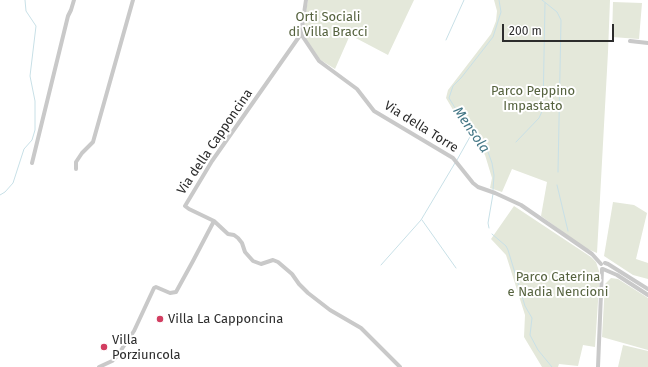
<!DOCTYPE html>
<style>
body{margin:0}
#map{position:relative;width:648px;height:367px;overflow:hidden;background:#fff;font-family:"Fira Sans",sans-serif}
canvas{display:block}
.scale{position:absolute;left:502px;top:24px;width:112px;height:18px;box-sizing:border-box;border:2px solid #2c2c2c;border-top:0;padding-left:5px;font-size:12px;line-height:14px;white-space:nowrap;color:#2c2c2c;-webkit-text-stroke:3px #fff;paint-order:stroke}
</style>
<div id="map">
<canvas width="648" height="367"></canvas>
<div class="scale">200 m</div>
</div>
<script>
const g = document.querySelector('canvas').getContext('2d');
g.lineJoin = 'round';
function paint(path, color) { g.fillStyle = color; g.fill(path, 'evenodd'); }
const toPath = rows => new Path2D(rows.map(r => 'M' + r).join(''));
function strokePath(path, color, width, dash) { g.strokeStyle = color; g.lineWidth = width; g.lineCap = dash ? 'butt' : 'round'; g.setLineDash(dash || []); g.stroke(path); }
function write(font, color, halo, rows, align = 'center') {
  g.font = font + ' "Fira Sans",sans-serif'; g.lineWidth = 4; g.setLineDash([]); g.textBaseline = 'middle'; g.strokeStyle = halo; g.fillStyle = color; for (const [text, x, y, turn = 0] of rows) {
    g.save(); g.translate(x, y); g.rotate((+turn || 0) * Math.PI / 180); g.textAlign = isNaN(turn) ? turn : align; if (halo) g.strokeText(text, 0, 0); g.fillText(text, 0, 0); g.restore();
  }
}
const green = toPath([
 [308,0,414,0,388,55,350,35,335,69,319,59,302,33],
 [494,0,610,0,608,52,597,253,585,248,541,216,547,182,512,169,502,192,490,188,492,178,485,155,462,125,446,98,448,90,491,34,496,21,497,11],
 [613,2,642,3,639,39,612,37],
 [613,202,634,205,647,213,636,259,648,263,648,279,633,275,604,256],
 [514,206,591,257,596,262,599,271,599,286,595,347,583,345,578,366,559,364,558,367,542,367,524,337,525,315,506,255,491,239],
 [611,278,618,279,648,298,648,350,602,337,605,284],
 [623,345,648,351,648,367,618,367]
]);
const stream = toPath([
 [542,0,557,12,561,20,558,172],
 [446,40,464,0],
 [516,142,539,118,543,109,545,3],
 [457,160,471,135],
 [557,185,568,231],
 [493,190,494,175,492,163,488,152,471,134,449,98,453,86,461,78,493,37,501,12,499,0],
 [0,195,5,192,13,183,24,149,32,140,35,130,35,101,30,76,36,26,26,11,25,0],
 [422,220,456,268],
 [489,228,488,223,493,194],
 [492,234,506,246,508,250,525,306,532,318,530,335,538,350,552,367],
 [381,265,421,220,455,163]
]);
const street = toPath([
 [306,0,301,34,212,161,185,206,189,209,214,221,228,234,234,235,238,238,242,243,245,252,253,261,261,264,273,260,278,262,292,274,299,284,308,293,330,310,361,328,400,367],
 [301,34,319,61,357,89,374,111,453,158,473,183,478,187,495,193,521,205,592,254,601,264],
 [630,41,648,43],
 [32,163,68,16,71,10,74,0],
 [76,169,76,162,82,153,93,142,133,0],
 [605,263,608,264,648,289],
 [603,269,617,275,648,295],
 [99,367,112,361,117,356,134,331,154,288,156,287,170,293,176,292,193,261,214,221],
 [598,367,602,269]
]);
const markers = [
 [160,319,4,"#d23e61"],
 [104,347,4,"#d23e61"]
];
const parkNames = [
 ["Orti Sociali",328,17],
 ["di Villa Bracci",328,32],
 ["Parco Peppino",533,91],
 ["Impastato",533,106],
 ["Parco Caterina",558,277],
 ["e Nadia Nencioni",558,292]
];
const streetNames = [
 ["Via della Torre",421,127,32],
 ["Via della Capponcina",215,142,-56]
];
const poiNames = [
 ["Villa La Capponcina",168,319],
 ["Villa",112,340],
 ["Porziuncola",112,355]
];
const waterNames = [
 ["Mensola",471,130,55]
];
paint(green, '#e4e8da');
strokePath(stream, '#c8e0e7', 1);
strokePath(street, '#c9c9c9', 4);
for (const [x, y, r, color] of markers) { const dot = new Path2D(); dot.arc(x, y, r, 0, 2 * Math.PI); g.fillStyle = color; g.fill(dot); strokePath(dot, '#fff', 1.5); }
write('13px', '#55623e', '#fff', parkNames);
write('13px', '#2c2c2c', '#fff', streetNames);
write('13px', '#2c2c2c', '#fff', poiNames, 'left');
write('italic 14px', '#437685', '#fff', waterNames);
</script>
